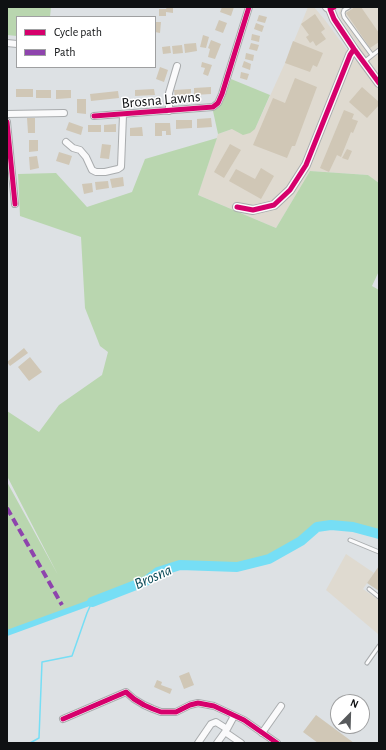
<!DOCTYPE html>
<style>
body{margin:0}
#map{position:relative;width:386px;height:750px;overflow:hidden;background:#dde1e4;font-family:"Alegreya Sans",sans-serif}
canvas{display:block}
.frame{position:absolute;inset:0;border:8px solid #0f1113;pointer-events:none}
.legend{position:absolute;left:16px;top:16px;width:140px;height:52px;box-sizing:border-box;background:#fff;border:1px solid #9fa0a1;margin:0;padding:5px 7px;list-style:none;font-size:12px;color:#0f1113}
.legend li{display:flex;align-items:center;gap:8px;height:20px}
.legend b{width:20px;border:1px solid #9fa0a1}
.north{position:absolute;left:330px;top:694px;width:40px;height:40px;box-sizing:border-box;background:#fff;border:1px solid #9fa0a1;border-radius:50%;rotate:23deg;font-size:11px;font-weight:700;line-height:16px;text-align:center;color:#0f1113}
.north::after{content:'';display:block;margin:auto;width:14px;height:18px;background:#575a5c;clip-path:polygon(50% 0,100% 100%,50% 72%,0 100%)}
</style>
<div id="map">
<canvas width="386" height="750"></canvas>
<div class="frame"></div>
<ul class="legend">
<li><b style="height:5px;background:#d6006c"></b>Cycle path</li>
<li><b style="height:5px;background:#8e44ad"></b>Path</li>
</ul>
<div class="north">N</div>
</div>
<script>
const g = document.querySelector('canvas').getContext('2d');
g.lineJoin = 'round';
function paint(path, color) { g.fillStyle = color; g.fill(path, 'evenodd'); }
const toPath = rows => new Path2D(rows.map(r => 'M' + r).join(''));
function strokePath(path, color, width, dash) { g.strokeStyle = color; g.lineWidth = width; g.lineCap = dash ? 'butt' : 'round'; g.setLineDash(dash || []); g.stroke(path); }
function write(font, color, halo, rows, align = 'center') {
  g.font = font + ' "Alegreya Sans",sans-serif'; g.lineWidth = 3; g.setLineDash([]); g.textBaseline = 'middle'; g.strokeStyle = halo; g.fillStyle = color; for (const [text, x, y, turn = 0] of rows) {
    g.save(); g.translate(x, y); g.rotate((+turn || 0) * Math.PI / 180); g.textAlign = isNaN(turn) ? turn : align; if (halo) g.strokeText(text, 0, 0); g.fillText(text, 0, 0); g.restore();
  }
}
const industrial = toPath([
 [308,7,314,7,325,20,355,61,363,53,340,17,339,13,341,8,343,7,379,7,379,183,368,175,310,171,276,228,198,195,218,134,232,129,255,129,285,63],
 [346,554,374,573,363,589,379,600,379,633,378,634,326,590]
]);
const green = toPath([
 [7,7,51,7,50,17,17,17,17,36,7,35],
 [231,79,270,95,255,129,250,133,243,135,232,129,218,134,213,111,221,104,225,96],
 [217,138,198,195,276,228,310,171,368,175,379,183,379,271,372,286,379,290,379,534,353,527,331,525,317,527,301,541,269,559,237,567,180,565,158,572,146,581,82,605,7,631,7,482,58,575,7,476,7,411,39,432,59,405,102,375,108,352,100,346,85,308,81,237,20,216,18,174,56,173,87,207,132,192,145,159]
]);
const stream = toPath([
 [30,743,39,738,42,662,72,656,87,613,92,602]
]);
const canal = toPath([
 [7,633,92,602]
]);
const river = toPath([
 [92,602,146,581,158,572,180,565,237,567,269,559,301,541,317,527,331,525,353,527,379,534]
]);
const building = toPath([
 [167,7,173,7,173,13,166,12,166,16,159,16,159,9,166,9],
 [222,7,225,8,225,7,234,7,231,16,220,12],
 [355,7,361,7,379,33,379,42,370,48,346,13],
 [315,14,325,29,321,32,326,39,316,46,313,41,310,43,306,37,309,35,301,24],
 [259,15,267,17,265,23,257,21],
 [219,20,227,23,223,33,215,30],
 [155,22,161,22,160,33,155,32],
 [256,23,264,26,262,32,254,29],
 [252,34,260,36,259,42,251,40],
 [203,35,209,37,206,48,200,47],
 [211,40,221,44,215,59,208,57,210,49,208,48],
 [293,41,323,53,317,67,313,65,310,72,285,63],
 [196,43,197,51,185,53,184,44],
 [251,43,259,45,257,51,249,49],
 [182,45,183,53,173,54,172,46],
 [170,46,171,53,163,54,162,47],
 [246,53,254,55,253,61,245,59],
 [244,61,251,64,250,70,242,67],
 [202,62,212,65,208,76,203,74,205,68,201,67],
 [160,67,168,70,164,82,156,79],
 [241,72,249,74,247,80,240,78],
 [295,78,317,87,295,146,292,146,287,158,253,145,273,98,285,103],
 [211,87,211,94,194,95,194,88],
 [362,87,379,102,379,105,367,118,349,102],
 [16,89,33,89,33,97,16,97],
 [154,89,155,95,135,96,135,90],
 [191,89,191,97,175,98,174,90],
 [36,90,51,90,51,98,36,98],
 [56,90,71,90,71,98,56,99],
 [118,91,119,98,91,101,90,94],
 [77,99,86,99,86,114,77,113],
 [344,110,354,114,352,119,358,121,353,133,351,132,341,157,337,155,329,172,320,168],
 [27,118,35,118,35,133,28,133],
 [211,118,212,127,197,128,197,119],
 [176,120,192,120,192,128,176,129],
 [69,122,83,127,81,135,66,130],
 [155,123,170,123,171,135,166,135,166,131,162,131,162,136,155,136],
 [116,124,116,132,104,132,104,125],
 [88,125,101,125,101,132,88,132],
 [142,127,143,136,130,136,130,128],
 [29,140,38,140,38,151,29,152],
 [102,144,111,145,109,159,100,158],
 [230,144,241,150,224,178,214,172],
 [347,149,352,151,348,160,342,158],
 [59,152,72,156,69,165,56,161],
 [37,156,39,168,30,170,29,157],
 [261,168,274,176,261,199,229,181,236,169,255,179],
 [123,177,124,186,112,188,110,179],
 [108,181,109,188,96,190,95,182],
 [92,183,93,192,84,194,82,184],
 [24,348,28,353,10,366,7,362],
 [30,357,42,372,29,381,18,367],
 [379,566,379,591,367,583],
 [189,672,194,685,184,689,179,676],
 [157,680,162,682,161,685,172,689,170,694,154,687],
 [316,715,354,743,318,743,303,732]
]);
const lane = toPath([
 [349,7,344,10,343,13,344,17,372,55],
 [365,61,379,50],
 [350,540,379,552],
 [369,589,379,597],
 [367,663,379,646]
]);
const street = toPath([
 [7,43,17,44],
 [169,111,169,93,177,66],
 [7,114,64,113],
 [94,116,213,107,218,103,222,94,249,7],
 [7,122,15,204],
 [66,142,73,148,80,150,86,157,92,170,96,172,105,172,118,169,121,167,123,115],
 [63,719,126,692,134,699,144,705,153,709,161,712,176,712,190,705,198,703,214,706,244,720,277,743],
 [262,733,281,706],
 [198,743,211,724,216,722,227,729,234,716],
 [217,743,225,732,241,743]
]);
const secondary = toPath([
 [327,7,330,9,334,19,354,49,379,83],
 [237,207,253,210,274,205,290,190,306,165,350,55,354,49]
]);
const quiet = toPath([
 [7,508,62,605]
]);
const cycleway = toPath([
 [334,7,330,9,334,19,354,49,379,83],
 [94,116,213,107,218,103,222,94,249,7],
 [7,122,15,204],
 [237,207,253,210,274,205,290,190,306,165,350,55,354,49],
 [63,719,126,692,134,699,144,705,153,709,161,712,176,712,190,705,198,703,214,706,244,720,277,743]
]);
const streetNames = [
 ["Brosna Lawns",161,100,-5]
];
const waterNames = [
 ["Brosna",153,577,-24]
];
paint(industrial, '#dfdad0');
paint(green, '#b9d6af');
strokePath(stream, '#76def5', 1.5);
strokePath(canal, '#76def5', 6);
strokePath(river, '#76def5', 10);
paint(building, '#d0c7b6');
strokePath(lane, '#a9acae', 5);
strokePath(street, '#a9acae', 8);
strokePath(secondary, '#a9acae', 10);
strokePath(lane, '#fafafb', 3);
strokePath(street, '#fafafb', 6);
strokePath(secondary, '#fafafb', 8);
strokePath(quiet, '#8e44ad', 4, [8, 4]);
strokePath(cycleway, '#d6006c', 5);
write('15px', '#0f1113', '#fff', streetNames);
write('italic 16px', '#0b4b58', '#fff', waterNames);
</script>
